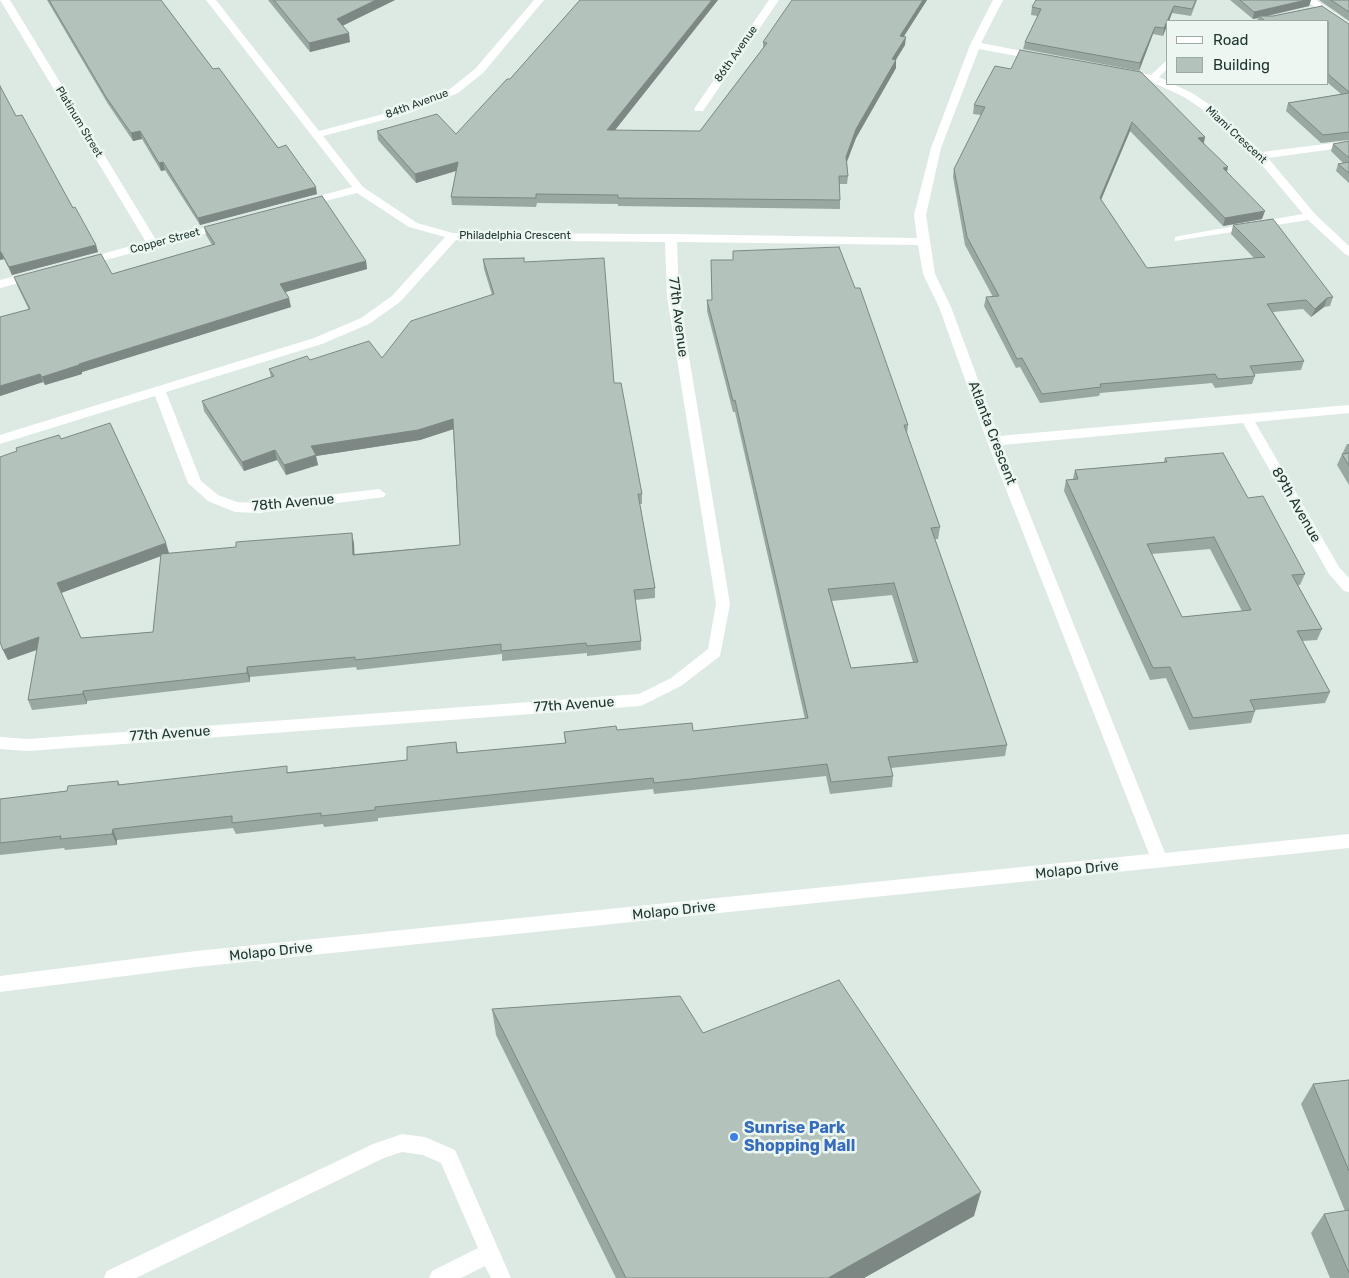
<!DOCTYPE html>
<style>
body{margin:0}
#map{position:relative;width:1349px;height:1278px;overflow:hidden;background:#dde9e3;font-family:Rubik,sans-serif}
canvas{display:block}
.legend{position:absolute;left:1166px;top:20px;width:162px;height:65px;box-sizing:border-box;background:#edf6f1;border:1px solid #9baaa4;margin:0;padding:6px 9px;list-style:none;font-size:15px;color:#203731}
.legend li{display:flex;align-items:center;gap:10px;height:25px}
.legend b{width:25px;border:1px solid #9baaa4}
</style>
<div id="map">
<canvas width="1349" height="1278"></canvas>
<ul class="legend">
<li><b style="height:6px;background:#fff"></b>Road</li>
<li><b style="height:14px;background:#b3c3bc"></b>Building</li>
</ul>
</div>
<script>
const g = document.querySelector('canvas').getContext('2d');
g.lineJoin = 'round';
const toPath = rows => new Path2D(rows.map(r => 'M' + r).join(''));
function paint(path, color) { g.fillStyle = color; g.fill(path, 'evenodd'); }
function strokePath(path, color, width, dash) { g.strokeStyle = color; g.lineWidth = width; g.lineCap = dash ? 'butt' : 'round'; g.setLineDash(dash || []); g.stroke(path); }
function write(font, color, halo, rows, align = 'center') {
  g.font = font + ' Rubik,sans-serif'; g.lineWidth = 5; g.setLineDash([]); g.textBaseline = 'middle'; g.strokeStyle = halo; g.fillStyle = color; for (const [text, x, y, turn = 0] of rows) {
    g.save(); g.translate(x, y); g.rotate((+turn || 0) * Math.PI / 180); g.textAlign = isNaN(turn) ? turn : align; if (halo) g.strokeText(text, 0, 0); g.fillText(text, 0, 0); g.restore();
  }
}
const lane = toPath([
 [402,1134,425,1137,455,1150,511,1278,491,1278,485,1266,461,1278,429,1278,432,1271,478,1248,441,1163,423,1155,402,1152,384,1158,136,1278,104,1278,107,1271,373,1144,402,1134]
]);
const street = toPath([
 [0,0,10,0,156,240,223,223,227,224,227,228,83,266,79,264,79,260,146,242,0,0],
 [206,0,216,0,319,131,402,109,450,89,475,69,534,0,544,0,483,73,458,93,410,113,323,136,363,187,417,223,453,233,671,234,917,238,914,215,931,148,970,45,993,0,1003,0,981,43,1038,54,1043,57,1038,60,979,49,941,148,926,215,935,274,951,307,999,436,1349,405,1349,413,1255,422,1339,567,1349,578,1349,592,1344,591,1329,574,1243,423,1002,445,1165,853,1349,834,1349,848,196,967,0,992,0,976,196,951,1149,854,987,441,939,307,923,274,918,245,677,242,679,296,730,604,720,656,681,686,641,706,28,751,0,749,0,737,28,739,639,694,671,678,708,649,716,604,667,296,665,242,456,240,400,302,369,324,322,344,166,392,201,481,218,495,237,502,259,503,379,489,386,494,384,497,259,513,235,512,208,501,188,483,155,396,0,444,0,435,314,338,361,318,392,296,445,237,409,227,357,193,305,206,301,205,301,201,352,187,206,0],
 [769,0,779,0,703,111,695,111,694,109,769,0],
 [1305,0,1316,0,1349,23,1349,31,1305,0],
 [1168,59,1168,68,1159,77,1168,81,1168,84,1173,84,1192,93,1213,107,1262,152,1349,141,1349,147,1268,158,1315,214,1349,246,1349,256,1345,254,1308,220,1175,241,1175,237,1179,236,1303,214,1256,158,1205,111,1184,97,1150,81,1120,73,1125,70,1151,75,1168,59],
 [34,271,38,272,38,278,0,288,0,280,34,271]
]);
const wall = toPath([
 [47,0,161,0,213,69,317,194,200,225,165,170,161,171,142,139,133,141,108,104],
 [268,0,395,0,342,26,350,42,310,52],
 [580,0,718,0,614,131,700,131,763,48,763,42,927,0,904,36,905,45,896,60,896,68,856,138,847,162,848,176,847,184,839,184,840,200,840,209,618,206,618,204,537,203,536,207,452,205,451,197,456,171,416,183,378,140,377,131,456,134,510,79],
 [1036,0,1197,0,1191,16,1172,13,1169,21,1168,21,1168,23,1163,36,1153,34,1139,71,1023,49,1025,42,1038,16,1031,15,1032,7],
 [1230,0,1311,0,1309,6,1268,16,1273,16,1322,6,1349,24,1349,140,1321,143,1286,111,1288,103,1341,94,1328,83,1328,21,1257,21,1258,18,1253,19],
 [1319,0,1349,0,1349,21],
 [995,66,1205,137,1204,143,1262,219,1223,226,1130,131,1101,200,1147,268,1254,258,1231,234,1233,225,1333,297,1330,306,1324,307,1311,317,1303,309,1273,312,1304,361,1301,370,1255,374,1255,376,1252,384,1215,388,1212,383,1100,393,1099,396,1040,403,1020,367,1016,368,984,306,986,297,993,297,965,245,953,177,954,169,981,115,973,114,974,105],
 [16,116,96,245,98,252,12,275,4,259,0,260],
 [1349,141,1349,183,1336,171,1338,164,1343,163,1331,151,1333,144],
 [204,227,366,261,367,269,285,292,291,307,82,372,82,374,45,385,43,382,0,396,29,310,17,285,14,277,112,274,212,245,206,235],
 [524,258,524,262,614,383,642,494,642,504,640,504,655,588,655,598,635,600,641,641,641,650,587,656,587,653,502,661,502,654,357,670,356,667,250,677,250,682,87,701,87,704,32,710,28,700,37,650,8,660,3,650,61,439,169,553,354,543,354,554,460,545,453,429,420,440,316,456,318,465,286,475,277,460,244,471,204,411,202,401,271,377,269,369,310,360,382,358,492,295,484,269,483,259],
 [161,556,153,632,81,638,61,593],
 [711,260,908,425,907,434,940,527,938,539,935,539,1007,745,1005,756,891,768,893,776,892,787,830,794,826,776,654,794,653,789,378,818,378,821,324,827,323,824,236,834,233,828,117,840,117,845,65,850,64,848,0,855,0,799,67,791,118,781,120,785,289,772,407,760,456,742,458,753,565,743,564,732,617,730,693,731,805,719,735,412,733,412,707,311,707,300,712,300],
 [892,595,913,662,851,668,832,601],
 [1347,444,1349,444,1349,485,1337,465],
 [1165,458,1248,498,1305,574,1300,585,1298,585,1322,629,1317,640,1302,641,1330,692,1325,703,1255,710,1255,711,1251,723,1189,730,1166,678,1150,680,1064,491,1066,480,1073,479,1075,470,1164,462],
 [1210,549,1242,611,1182,617,1152,554],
 [492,1009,703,1033,974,1216,864,1278,616,1278,496,1035],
 [1349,1080,1349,1278,1330,1278,1311,1233,1324,1214,1345,1211,1301,1104,1313,1084]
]);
const shadedWall = toPath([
 [376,0,395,0,338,28,337,19],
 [712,0,718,0,608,139,607,130],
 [923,0,927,0,899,44,900,36],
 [1306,0,1311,0,1309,6,1261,17,1259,16,1258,18,1253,19,1254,12],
 [1174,6,1172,13,1169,21,1168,21,1168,23,1163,36,1164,28],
 [1155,27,1153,34,1139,71,1140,63],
 [349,33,350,42,310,52,309,43],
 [906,37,905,45,891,67,892,59],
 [896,60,896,68,856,138,845,166,846,157,856,129],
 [1132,122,1130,131,1098,207,1100,198],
 [140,131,142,139,133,141,131,133],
 [1205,137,1203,145,1198,138],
 [163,162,165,170,161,171,159,163],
 [458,162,459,170,416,183,415,174],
 [1228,167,1226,176,1223,168],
 [316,187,317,194,200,225,198,218],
 [1265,211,1262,219,1223,226,1225,218],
 [96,245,98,252,12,275,9,267],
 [0,252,1,252,4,259,0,260],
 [366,261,367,269,282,293,280,284],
 [289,298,291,307,82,372,82,374,45,385,42,377,79,364],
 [1327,298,1324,307,1311,317,1315,309],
 [40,374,43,382,0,396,0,386],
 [453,419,454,429,420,440,316,456,318,465,286,475,284,465,311,446],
 [275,450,277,460,244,471,242,462],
 [352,533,354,543,355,564,353,555],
 [166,543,169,553,61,593,57,583],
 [39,637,44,647,8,660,3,650],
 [247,667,250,677,250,682,247,673],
 [83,691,87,701,87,704,83,694],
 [113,829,117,840,117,845,112,834],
 [981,1192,974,1216,864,1278,828,1278]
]);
const building = toPath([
 [49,0,161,0,213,69,219,68,278,148,286,145,316,187,198,218,163,162,159,163,140,131,131,133,106,97,49,0],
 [274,0,376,0,337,19,349,33,309,43,274,0],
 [580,0,712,0,607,130,700,131,767,43,763,42,792,0,923,0,900,36,906,37,892,59,896,60,856,129,846,157,848,176,839,176,840,200,618,198,618,195,536,194,536,198,451,197,458,162,415,174,377,131,437,114,456,134,507,79,510,79,580,0],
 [1036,0,1196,0,1192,9,1174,6,1164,28,1155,27,1140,63,1025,42,1041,9,1032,7,1036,0],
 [1240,0,1306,0,1254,12,1240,0],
 [1331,0,1349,0,1349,12,1331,0],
 [1322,6,1349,24,1349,92,1328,74,1328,21,1265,21,1259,16,1273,16,1322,6],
 [1020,50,1141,72,1205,137,1198,138,1228,167,1223,168,1265,211,1225,218,1132,122,1100,198,1147,268,1265,257,1233,225,1273,219,1333,297,1327,298,1315,309,1306,300,1267,304,1304,361,1250,366,1255,376,1218,379,1215,374,1100,384,1101,387,1042,394,1022,358,1017,359,986,297,999,296,967,237,954,169,985,107,974,105,995,66,1011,69,1020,50],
 [0,86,16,116,22,115,73,208,75,207,96,245,9,267,1,252,0,252,0,86],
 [1349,93,1349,132,1323,135,1288,103,1349,93],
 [1349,141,1349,158,1333,144,1349,141],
 [1349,162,1349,173,1338,164,1349,162],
 [322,196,366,261,280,284,289,298,79,364,79,365,42,377,40,374,0,386,0,317,30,309,14,277,101,254,112,274,215,244,204,227,322,196],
 [839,247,855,288,860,288,908,425,904,425,940,527,931,528,1007,745,888,757,893,776,831,782,827,764,654,783,653,778,375,807,375,810,321,816,321,813,232,823,232,816,113,829,112,834,60,839,61,836,0,843,0,799,67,791,68,786,118,781,118,785,287,766,287,773,407,760,407,747,456,742,457,753,566,743,564,732,616,726,617,730,692,723,693,731,808,718,735,400,733,401,707,300,712,300,711,260,733,260,733,251,839,247],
 [894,583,918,662,851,668,828,589,894,583],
 [524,258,524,262,604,258,614,383,621,383,642,494,638,494,655,588,634,590,641,641,587,646,586,643,501,651,501,644,355,660,355,657,247,667,247,673,83,691,83,694,28,700,39,637,3,650,0,642,0,457,17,451,16,448,59,435,61,439,110,423,166,543,57,583,81,638,153,632,161,554,236,547,236,542,352,533,353,555,460,545,453,419,418,430,311,446,316,455,284,465,275,450,242,462,202,401,274,376,269,369,307,356,310,360,369,341,382,358,411,321,494,294,483,259,524,258],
 [1223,453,1248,498,1263,496,1305,574,1292,575,1322,629,1297,631,1330,692,1250,700,1255,711,1193,718,1170,667,1153,668,1066,480,1078,479,1075,470,1167,462,1165,458,1223,453],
 [1214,537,1251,610,1182,617,1147,544,1214,537],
 [1349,453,1349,466,1342,454,1349,453],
 [839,980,981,1192,828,1278,626,1278,492,1009,680,996,703,1033,839,980],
 [1349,1080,1349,1171,1313,1084,1349,1080],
 [1349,1210,1349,1273,1324,1214,1349,1210]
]);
const markers = [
 [734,1137,5,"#3f7fe0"]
];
const farStreetnames = [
 ["86th Avenue",736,54,-55],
 ["84th Avenue",417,104,-20],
 ["Platinum Street",79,122,59],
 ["Miami Crescent",1236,135,43],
 ["Philadelphia Crescent",515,236],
 ["Copper Street",165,241,-15]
];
const streetNames = [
 ["77th Avenue",678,317,83],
 ["Atlanta Crescent",992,433,69],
 ["78th Avenue",293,503,-5],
 ["89th Avenue",1296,505,60],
 ["77th Avenue",574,705,-4],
 ["77th Avenue",170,734,-4],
 ["Molapo Drive",1077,870,-6],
 ["Molapo Drive",674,911,-6],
 ["Molapo Drive",271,952,-6]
];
const nearShopnames = [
 ["Sunrise Park",744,1128],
 ["Shopping Mall",744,1146]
];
paint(lane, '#fff');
paint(street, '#fff');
paint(wall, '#9aa8a2');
paint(shadedWall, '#7d8884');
paint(building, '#b3c3bc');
strokePath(building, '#7d8884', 1);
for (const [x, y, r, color] of markers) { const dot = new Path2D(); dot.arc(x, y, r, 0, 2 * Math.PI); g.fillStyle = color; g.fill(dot); strokePath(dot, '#edf6f1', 2); }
write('11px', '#203731', '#edf6f1', farStreetnames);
write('14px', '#203731', '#edf6f1', streetNames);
write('bold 16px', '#366cbe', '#edf6f1', nearShopnames, 'left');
</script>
